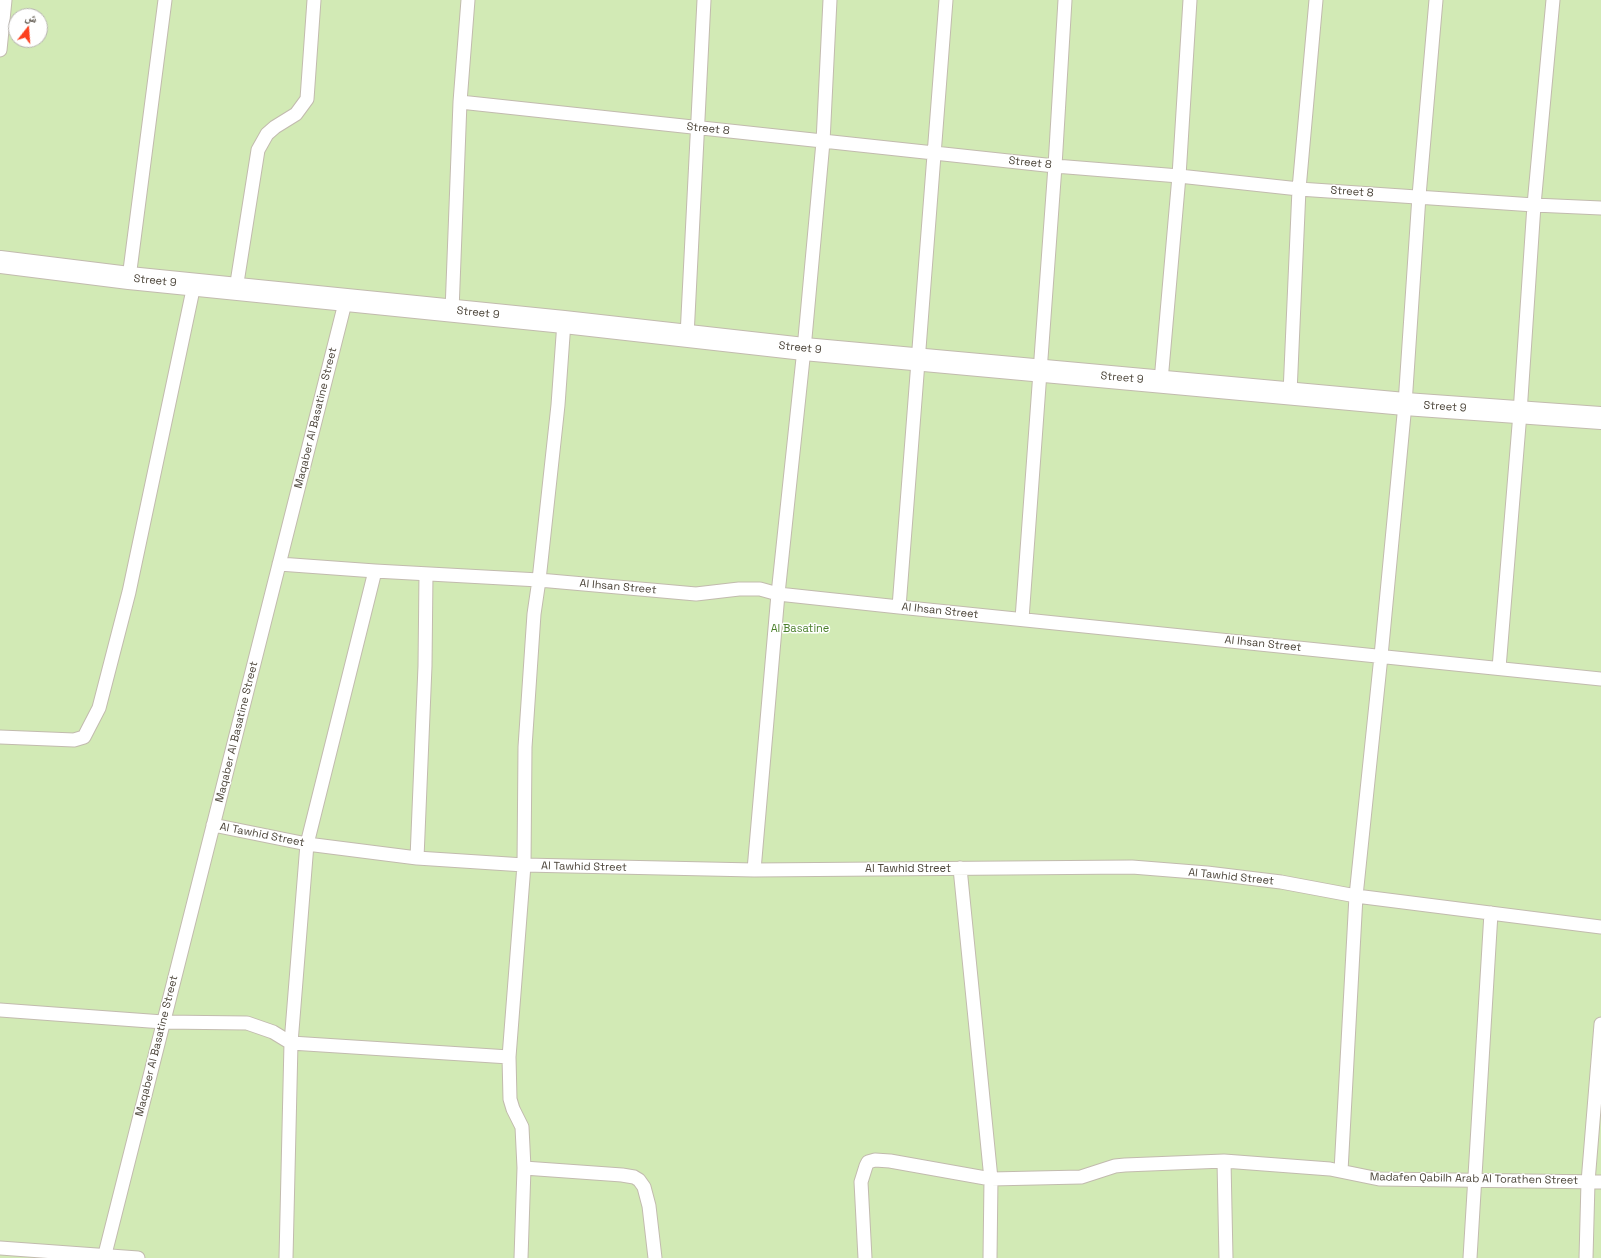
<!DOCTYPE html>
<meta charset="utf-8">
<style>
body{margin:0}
#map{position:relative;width:1601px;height:1258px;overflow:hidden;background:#f6f3ec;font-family:"Space Grotesk","Noto Naskh Arabic",sans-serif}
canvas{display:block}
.north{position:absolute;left:8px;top:8px;width:40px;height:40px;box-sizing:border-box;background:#fff;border:1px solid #b7b4b0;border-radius:50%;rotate:17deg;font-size:11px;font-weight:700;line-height:16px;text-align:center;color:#4b4439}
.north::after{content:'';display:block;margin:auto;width:14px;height:18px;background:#fc3f1d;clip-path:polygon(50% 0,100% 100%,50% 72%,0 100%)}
</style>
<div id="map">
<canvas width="1601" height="1258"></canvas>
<div class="north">ش</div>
</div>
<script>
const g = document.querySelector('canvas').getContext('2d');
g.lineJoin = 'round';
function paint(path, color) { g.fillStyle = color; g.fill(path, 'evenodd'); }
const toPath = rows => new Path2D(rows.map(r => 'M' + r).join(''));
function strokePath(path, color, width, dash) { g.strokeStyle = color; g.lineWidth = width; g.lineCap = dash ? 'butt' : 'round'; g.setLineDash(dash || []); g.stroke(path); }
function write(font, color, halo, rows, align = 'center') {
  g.font = font + ' "Space Grotesk",sans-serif'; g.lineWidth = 3; g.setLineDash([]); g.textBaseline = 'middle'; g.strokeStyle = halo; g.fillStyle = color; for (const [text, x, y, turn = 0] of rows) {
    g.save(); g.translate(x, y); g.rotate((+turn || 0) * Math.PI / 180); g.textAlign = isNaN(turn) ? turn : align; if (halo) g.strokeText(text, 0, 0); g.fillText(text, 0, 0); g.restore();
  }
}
const green = toPath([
 [0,0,1601,0,1601,1258,0,1258],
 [16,16,40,16,40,40,16,40]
]);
const service = toPath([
 [0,50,5,0],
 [460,102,1055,166,1179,176,1299,189,1534,205,1601,208],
 [129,278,165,0],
 [236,289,258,150,267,134,275,127,296,114,307,99,314,0],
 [452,311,460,102,468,0],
 [687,336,704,0],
 [1161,381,1179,176,1190,0],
 [1290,393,1299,189,1316,0],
 [279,564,375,571,539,580,696,594,739,589,760,589,778,594,899,607,1601,679],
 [375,571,307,844,291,1043,509,1057],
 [899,607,946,0],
 [1022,619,1055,166,1065,0],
 [1499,668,1520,413,1534,205,1553,0],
 [0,737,74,740,84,737,99,708,129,592,194,285],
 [213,825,307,844,417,858,524,865,754,870,1132,867,1207,873,1281,882,1356,896,1601,927],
 [417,858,425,666,426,574],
 [960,868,991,1179,990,1258],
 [754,870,778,594,804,349,823,142,830,0],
 [0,1010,163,1022,247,1023,273,1032,291,1043,286,1258],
 [1224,1161,1226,1258],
 [524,1168,622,1175,634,1177,639,1180,644,1187,649,1206,655,1258],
 [1341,1171,1356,896,1381,656,1405,404,1419,196,1436,0],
 [0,1248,138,1258],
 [104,1258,346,299],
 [521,1258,524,1168,522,1127,513,1109,510,1099,509,1057,524,865,525,747,534,614,539,580,558,405,564,322],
 [865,1258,861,1182,866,1166,868,1162,875,1160,890,1161,991,1179,1081,1177,1115,1166,1125,1165,1224,1161,1330,1169,1379,1179,1601,1182],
 [1470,1258,1491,913],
 [1586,1258,1588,1182,1601,1024]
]);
const tertiary = toPath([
 [0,262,129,278,564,322,804,349,1405,404,1601,418]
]);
const streetNames = [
 ["Street 8",708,129,6],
 ["Street 8",1030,163,6],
 ["Street 8",1352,192,4],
 ["Street 9",155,281,6],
 ["Street 9",478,313,6],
 ["Street 9",800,348,6],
 ["Street 9",1122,378,5],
 ["Street 9",1445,407,4],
 ["Maqaber Al Basatine Street",316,418,-76],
 ["Al Ihsan Street",618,587,5],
 ["Al Ihsan Street",940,611,6],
 ["Al Ihsan Street",1263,644,6],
 ["Maqaber Al Basatine Street",237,732,-76],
 ["Al Tawhid Street",262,835,11],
 ["Al Tawhid Street",584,867,1],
 ["Al Tawhid Street",908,869],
 ["Al Tawhid Street",1231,877,6],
 ["Maqaber Al Basatine Street",157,1046,-76],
 ["Madafen Qabilh Arab Al Torathen Street",1474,1179,1]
];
const parkNames = [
 ["Al Basatine",800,629]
];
paint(green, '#d2eab5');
strokePath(service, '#c2bbae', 15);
strokePath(tertiary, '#c2bbae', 24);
strokePath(service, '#fff', 13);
strokePath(tertiary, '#fff', 22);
write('11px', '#4b4439', '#fff', streetNames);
write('11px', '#4a7f2a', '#fff', parkNames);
</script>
